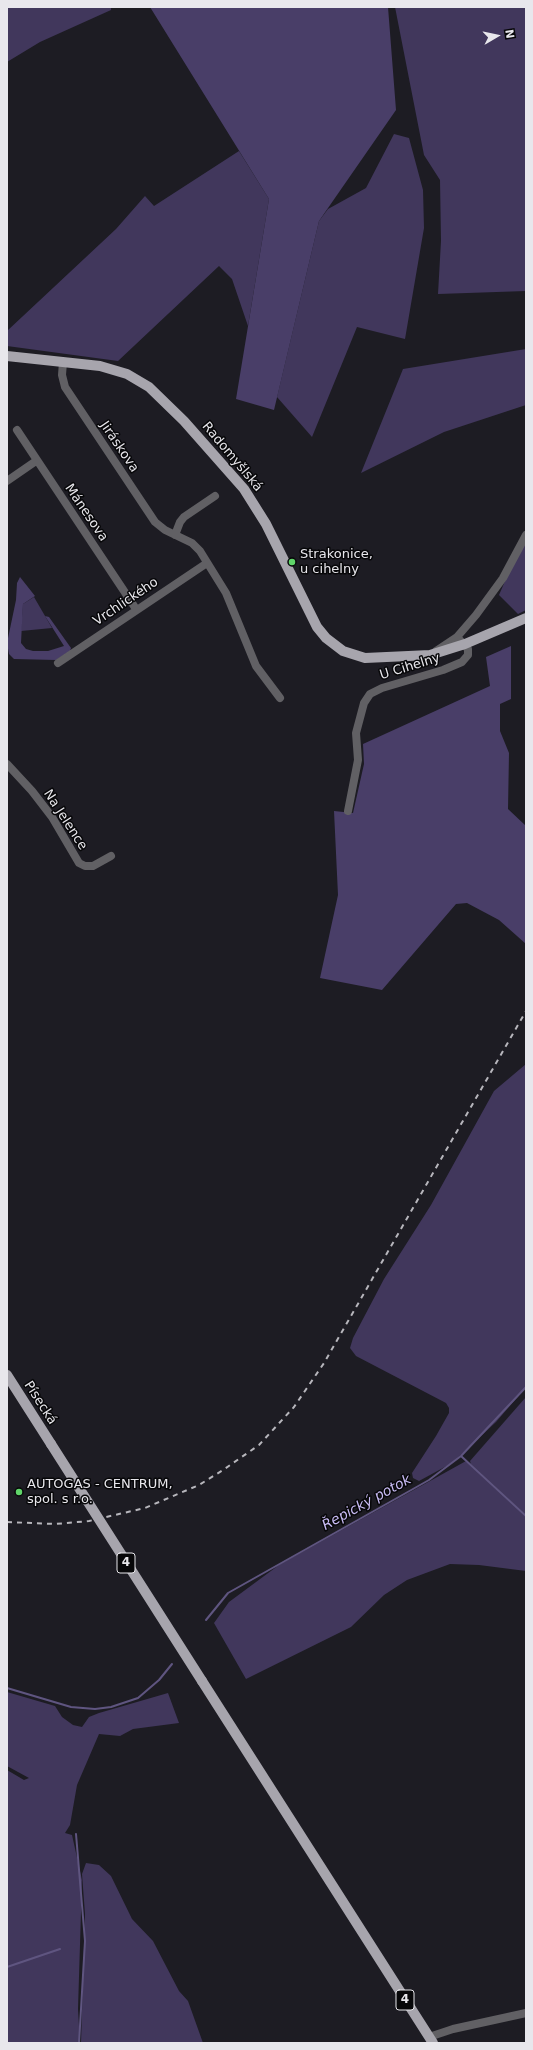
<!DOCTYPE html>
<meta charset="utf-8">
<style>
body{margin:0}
#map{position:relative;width:533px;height:2050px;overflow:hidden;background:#1d1c23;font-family:"DejaVu Sans",sans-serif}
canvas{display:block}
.frame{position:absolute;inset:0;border:8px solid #e8e7ec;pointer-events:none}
.north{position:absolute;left:477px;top:16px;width:40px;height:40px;-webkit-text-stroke:3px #070709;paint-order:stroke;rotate:81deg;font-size:11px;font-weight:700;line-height:16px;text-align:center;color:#e8e7ec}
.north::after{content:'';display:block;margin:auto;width:14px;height:18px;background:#e8e7ec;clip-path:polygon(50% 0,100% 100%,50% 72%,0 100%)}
</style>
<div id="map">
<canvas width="533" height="2050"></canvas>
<div class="frame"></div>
<div class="north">N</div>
</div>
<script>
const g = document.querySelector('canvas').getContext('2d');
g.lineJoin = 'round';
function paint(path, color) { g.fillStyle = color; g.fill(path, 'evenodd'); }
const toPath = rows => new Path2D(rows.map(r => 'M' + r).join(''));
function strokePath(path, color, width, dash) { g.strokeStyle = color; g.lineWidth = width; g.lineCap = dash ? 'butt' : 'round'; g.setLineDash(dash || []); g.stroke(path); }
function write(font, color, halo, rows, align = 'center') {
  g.font = font + ' "DejaVu Sans",sans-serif'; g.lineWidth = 3; g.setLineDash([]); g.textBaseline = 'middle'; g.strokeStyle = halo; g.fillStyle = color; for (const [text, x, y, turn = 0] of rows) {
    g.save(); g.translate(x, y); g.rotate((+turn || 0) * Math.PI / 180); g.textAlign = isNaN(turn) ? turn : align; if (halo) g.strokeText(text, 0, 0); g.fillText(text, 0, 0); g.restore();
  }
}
const green = toPath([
 [7,7,111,7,111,10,40,42,7,62],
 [395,7,526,7,526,291,438,294,441,241,440,180,424,155],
 [394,134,409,138,423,190,424,228,405,339,357,327,312,437,277,397,319,221,328,209,366,188],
 [239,151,269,199,248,326,232,279,219,266,118,361,7,346,7,331,116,229,145,196,154,206],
 [526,349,526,405,444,432,361,473,403,369],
 [526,541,526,610,518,614,499,595,515,558],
 [34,597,52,628,21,631,23,604],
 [526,1064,526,1387,496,1422,452,1463,419,1481,413,1478,412,1473,436,1436,449,1413,449,1408,446,1403,356,1356,350,1348,353,1338,384,1279,431,1205,494,1091],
 [526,1397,526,1515,471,1464,470,1461],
 [466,1461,526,1516,526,1571,479,1565,450,1564,407,1580,384,1595,351,1627,246,1679,214,1623,229,1602,279,1565],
 [7,1692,55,1706,62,1717,73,1725,82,1727,89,1717,99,1713,168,1693,179,1723,133,1729,120,1736,99,1734,77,1785,70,1825,65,1833,72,1835,82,1880,78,2009,80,2043,7,2043,7,1770,24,1780,29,1778,7,1766],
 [86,1863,99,1865,111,1876,132,1919,153,1941,179,1991,188,2001,203,2043,81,2043,85,1914,82,1874]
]);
const forest = toPath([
 [150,7,388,7,396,110,319,221,274,410,236,399,269,199],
 [20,577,35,596,23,604,21,643,26,649,33,651,48,651,64,646,45,616,49,617,71,648,70,651,56,660,14,659,9,654,7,643,16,600,17,583],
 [511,646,511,699,500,704,500,731,509,753,508,809,526,826,526,944,499,920,467,903,456,904,382,990,320,978,338,895,334,811,353,813,364,764,363,744,490,686,486,657]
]);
const stream = toPath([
 [461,1456,526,1516],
 [206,1620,228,1593,429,1480,461,1456,526,1387],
 [7,1688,71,1707,95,1709,111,1707,138,1698,159,1680,172,1664],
 [76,1834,85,1941,79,2043],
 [7,1967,60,1949]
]);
const minor = toPath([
 [63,362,62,375,65,387,155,522,165,530,192,543,200,551,226,593,256,666,280,698],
 [17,430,136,609],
 [7,481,36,461],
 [175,535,180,522,184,517,215,496],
 [436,651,457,637,476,615,503,578,526,535],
 [58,663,207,563],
 [7,764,32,791,52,817,79,863,85,866,93,866,111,856],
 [348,811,358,760,356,733,364,703,370,694,382,688,443,670,462,662,468,655,468,649,457,637],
 [429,2037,453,2029,526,2013]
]);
const major = toPath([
 [7,356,100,366,127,374,149,387,184,421,244,489,266,524,317,627,326,638,343,651,365,658,430,655,465,644,526,618],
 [7,1375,51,1444],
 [202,1681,433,2043]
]);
const rail = toPath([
 [7,1522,55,1524,89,1521,145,1508,199,1485,223,1470,259,1445,294,1407,324,1363,526,1011]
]);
const majorBridge = toPath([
 [51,1444,202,1681]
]);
const markers = [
 [292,562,4,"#60d56a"],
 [19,1492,4,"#60d56a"]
];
const shields = [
 [126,1563,18],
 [405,2000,18]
];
const shieldNames = [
 ["4",126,1563],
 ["4",405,2000]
];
const streetNames = [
 ["Jiráskova",119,447,56],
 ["Radomyšlská",232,457,50],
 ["Mánesova",86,513,56],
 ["Vrchlického",126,602,-34],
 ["U Cihelny",410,667,-17],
 ["Na Jelence",65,820,57],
 ["Písecká",40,1403,57]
];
const poiNames = [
 ["Strakonice,",300,555],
 ["u cihelny",300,570],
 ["AUTOGAS - CENTRUM,",27,1485],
 ["spol. s r.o.",27,1500]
];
const waterNames = [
 ["Řepický potok",367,1503,-29]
];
paint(green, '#41375c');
paint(forest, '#493e68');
strokePath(stream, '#5f5580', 2);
strokePath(minor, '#616064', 8);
strokePath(major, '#a7a5ad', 10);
strokePath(rail, '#b7b6bc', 2, [5, 5]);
strokePath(majorBridge, '#a7a5ad', 10);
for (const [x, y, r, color] of markers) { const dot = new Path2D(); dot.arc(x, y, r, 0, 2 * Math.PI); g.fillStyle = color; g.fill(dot); strokePath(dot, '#070709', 1.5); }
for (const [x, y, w] of shields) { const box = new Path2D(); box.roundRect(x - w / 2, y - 10, w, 20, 3); g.fillStyle = '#070709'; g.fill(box); strokePath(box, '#e8e7ec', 1); }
write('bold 12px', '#e8e7ec', null, shieldNames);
write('13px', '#e8e7ec', '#070709', streetNames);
write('13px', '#e8e7ec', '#070709', poiNames, 'left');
write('italic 14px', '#c9bcf5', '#070709', waterNames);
</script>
